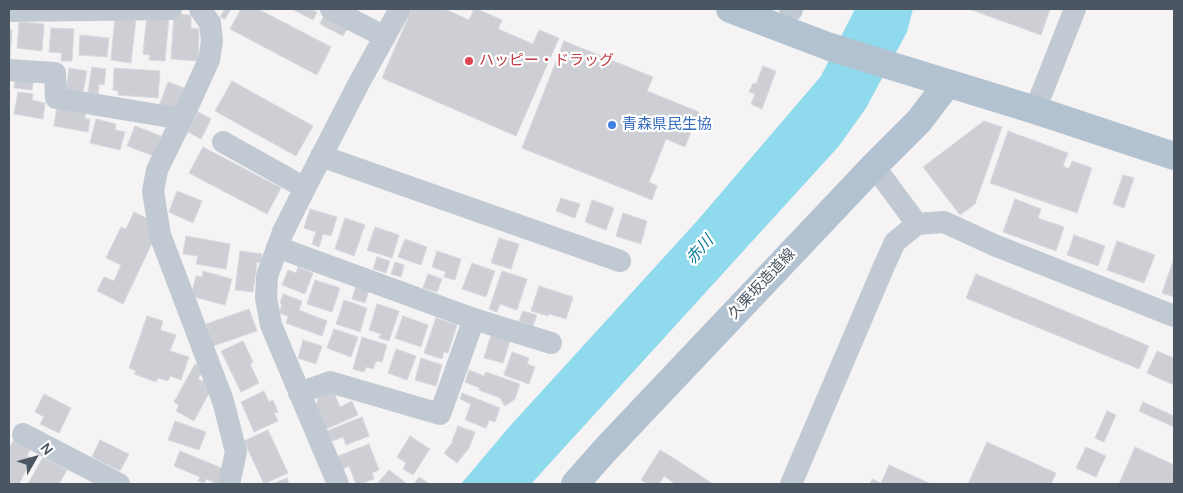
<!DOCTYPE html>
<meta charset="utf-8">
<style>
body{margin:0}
#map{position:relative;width:1183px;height:493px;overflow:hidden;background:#f5f3f3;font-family:Manrope,sans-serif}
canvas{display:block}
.frame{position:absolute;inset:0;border:10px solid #4a5661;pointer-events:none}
.north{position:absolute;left:10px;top:433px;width:50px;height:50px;-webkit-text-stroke:4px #fff;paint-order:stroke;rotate:52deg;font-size:14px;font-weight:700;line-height:20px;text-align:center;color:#4a5661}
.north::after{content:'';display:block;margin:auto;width:18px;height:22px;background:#4a5661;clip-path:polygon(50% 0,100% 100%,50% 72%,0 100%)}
</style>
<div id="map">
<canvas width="1183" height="493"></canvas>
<div class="frame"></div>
<div class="north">N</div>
</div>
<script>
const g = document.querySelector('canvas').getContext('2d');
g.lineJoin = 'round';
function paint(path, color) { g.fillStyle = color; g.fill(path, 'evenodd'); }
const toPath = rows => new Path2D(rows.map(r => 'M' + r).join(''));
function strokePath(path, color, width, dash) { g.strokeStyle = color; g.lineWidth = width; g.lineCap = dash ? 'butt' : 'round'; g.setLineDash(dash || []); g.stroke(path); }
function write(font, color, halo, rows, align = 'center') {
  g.font = font + ' Manrope,"Noto Sans JP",sans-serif'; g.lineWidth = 4.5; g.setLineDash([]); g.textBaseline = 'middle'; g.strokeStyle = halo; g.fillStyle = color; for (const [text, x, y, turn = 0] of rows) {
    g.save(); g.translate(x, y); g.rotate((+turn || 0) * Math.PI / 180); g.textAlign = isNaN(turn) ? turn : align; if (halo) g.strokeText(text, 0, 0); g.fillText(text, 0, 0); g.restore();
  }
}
const water = toPath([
 [855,9,913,9,907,32,866,108,839,146,531,484,461,484,510,426,697,221,810,89,821,76]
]);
const building = toPath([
 [225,9,231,9,225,19,220,17,225,9],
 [241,9,258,9,331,47,317,75,230,29,241,9],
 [292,9,310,9,317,12,313,20,292,9],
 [412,9,445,9,469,20,474,9,477,9,502,20,498,29,533,44,539,30,559,38,516,136,382,78,412,9],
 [969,9,1050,9,1041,35,969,9],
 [174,14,191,15,191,28,199,29,198,61,171,59,174,14],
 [147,15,169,17,165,61,149,60,150,55,143,54,147,15],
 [324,15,348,28,343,36,320,24,324,15],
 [115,17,136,19,131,63,111,60,115,17],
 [19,22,44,24,42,51,17,48,19,22],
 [51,28,74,29,72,61,61,61,62,53,49,52,51,28],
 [9,29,12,30,10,60,9,60,9,29],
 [80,35,109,38,107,57,79,55,80,35],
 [564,41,653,77,647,91,699,112,685,147,666,139,649,182,657,186,652,200,522,148,564,41],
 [763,66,776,71,762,109,751,104,755,94,749,92,753,83,756,84,763,66],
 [92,67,106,69,104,85,99,84,98,94,88,92,92,67],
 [69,68,87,71,83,92,66,89,69,68],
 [114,68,160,71,158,98,118,95,118,91,113,90,114,68],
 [16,75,34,78,32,90,14,88,16,75],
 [232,81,313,126,296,156,215,111,232,81],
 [168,82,184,88,175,111,159,106,168,82],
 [18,92,33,94,32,100,45,103,43,119,14,114,18,92],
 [57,106,86,111,85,119,90,119,88,132,54,126,57,106],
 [198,112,211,119,201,139,188,132,198,112],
 [96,119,116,124,115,130,125,132,120,150,90,143,96,119],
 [984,121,1002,127,975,204,960,215,923,167,984,121],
 [135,126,161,136,154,156,127,146,135,126],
 [1008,131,1068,153,1063,166,1069,169,1072,161,1092,168,1077,213,990,183,1008,131],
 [203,147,281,188,267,214,189,173,203,147],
 [1123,175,1134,178,1124,208,1113,204,1123,175],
 [177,191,202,201,193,223,169,212,177,191],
 [561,198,580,204,575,218,556,211,561,198],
 [1015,199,1041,209,1038,218,1064,227,1056,251,1003,232,1015,199],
 [592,200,614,208,606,230,585,222,592,200],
 [310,209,337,217,331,236,323,234,319,247,312,244,316,232,304,228,310,209],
 [134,212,150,220,147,226,153,229,155,237,123,304,97,291,104,277,114,281,121,265,106,258,121,227,126,229,134,212],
 [623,213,647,221,641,244,616,236,623,213],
 [345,218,365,225,354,256,335,249,345,218],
 [375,227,399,235,392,258,367,250,375,227],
 [1074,235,1105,246,1098,266,1067,255,1074,235],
 [186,236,230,244,226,269,196,264,198,256,183,254,186,236],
 [499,238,519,244,511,269,491,263,499,238],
 [405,239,427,247,421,265,398,257,405,239],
 [1117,241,1155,255,1144,283,1107,270,1117,241],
 [240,251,262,254,261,263,257,262,253,292,235,290,240,251],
 [437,251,461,259,455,280,444,277,446,272,432,267,437,251],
 [377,257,390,261,386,273,373,269,377,257],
 [1174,258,1174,297,1162,293,1174,258],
 [395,262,404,265,401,277,391,274,395,262],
 [472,263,495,271,486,297,462,289,472,263],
 [298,267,313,273,305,294,282,285,288,270,296,273,298,267],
 [203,271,232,279,225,305,191,296,196,276,202,277,203,271],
 [502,271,527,279,517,310,500,304,497,312,489,309,502,271],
 [428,274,442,279,437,292,423,288,428,274],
 [976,274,1149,346,1139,369,966,298,976,274],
 [315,280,340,288,332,312,307,304,315,280],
 [356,286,369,290,365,303,352,299,356,286],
 [539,286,573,297,566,319,549,314,548,316,531,311,539,286],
 [283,294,302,301,299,310,327,321,322,336,286,323,288,316,279,313,282,304,280,303,283,294],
 [344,300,367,308,360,332,336,324,344,300],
 [377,304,399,311,389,341,379,338,381,334,369,330,377,304],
 [249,309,257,331,213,346,206,324,249,309],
 [523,311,537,315,533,326,519,321,523,311],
 [147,316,163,321,160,330,176,335,170,351,189,357,181,380,170,376,168,381,158,378,156,382,134,374,136,371,129,368,147,316],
 [403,316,428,325,421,347,395,338,403,316],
 [436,318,457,325,448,353,444,352,442,359,424,353,436,318],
 [334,329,358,337,351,357,327,348,334,329],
 [491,335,510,341,503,363,484,358,491,335],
 [362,337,387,345,382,362,376,361,373,369,366,367,364,372,353,369,362,337],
 [303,340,322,346,316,364,298,358,303,340],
 [243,341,253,362,250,364,259,383,241,392,221,351,243,341],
 [396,349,416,356,407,380,388,373,396,349],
 [1157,351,1174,358,1174,385,1147,373,1157,351],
 [512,352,529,358,527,364,535,367,529,384,504,375,512,352],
 [421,358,442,365,436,386,415,380,421,358],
 [195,364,204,369,198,379,208,384,205,388,210,391,194,421,176,411,179,405,174,402,195,364],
 [469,370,484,376,486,372,520,384,515,399,505,406,500,398,479,390,480,388,465,382,469,370],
 [333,390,340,407,352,401,358,415,326,429,316,408,318,397,333,390],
 [264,391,269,402,273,400,278,412,274,413,278,421,254,432,241,402,264,391],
 [462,393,500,408,495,422,489,420,486,428,465,420,471,404,460,399,462,393],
 [44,394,71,408,59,433,40,424,44,417,35,412,44,394],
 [1143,402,1174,416,1174,427,1139,411,1143,402],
 [1107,411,1116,415,1104,442,1095,438,1107,411],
 [362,417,369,436,346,445,343,437,332,441,327,431,362,417],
 [175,421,206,432,199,450,168,440,175,421],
 [458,426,475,432,469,448,457,463,444,453,453,442,452,441,458,426],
 [268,430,288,473,264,484,244,441,268,430],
 [410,436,430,449,413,475,403,469,406,463,397,457,410,436],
 [14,439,31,447,27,456,32,458,19,484,9,484,9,449,14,439],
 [100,440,129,454,120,471,92,457,100,440],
 [987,442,1056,473,1051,484,968,484,987,442],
 [369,444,379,470,372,473,374,479,360,484,356,484,349,466,343,469,338,456,369,444],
 [1086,447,1106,456,1096,477,1076,468,1086,447],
 [1135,447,1174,465,1174,484,1119,484,1135,447],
 [660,450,675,459,713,484,673,484,674,483,664,476,659,484,648,484,641,480,660,450],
 [180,451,224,469,218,484,206,479,204,483,198,481,200,477,174,466,180,451],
 [43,457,67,470,59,484,28,484,43,457],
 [889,465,931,484,870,484,872,479,881,483,889,465],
 [389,470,406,483,405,484,377,484,389,470],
 [419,477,430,484,414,484,419,477],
 [287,478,289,484,272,484,287,478]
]);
const minor = toPath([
 [200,9,210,23,212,41,209,60,182,119,157,170,153,191,160,235,223,401,236,452,229,484],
 [331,9,385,37],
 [790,9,792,10],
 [9,11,171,9],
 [9,70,55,73,56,98,182,119],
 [1035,110,1075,9],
 [223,142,305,188],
 [321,156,620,261],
 [874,166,917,224],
 [277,247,474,319,551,343],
 [299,393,330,382,440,414,474,319],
 [23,434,119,484],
 [338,484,271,325,266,298,267,276,283,232,305,188,360,81,400,9],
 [791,484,884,266,895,242,917,224,944,222,994,245,1174,316]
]);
const major = toPath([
 [730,9,830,47,1035,110,1174,156],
 [575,484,606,449,874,166,919,121,948,83]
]);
const markers = [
 [469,61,5,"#e0444e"],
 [612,125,5,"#3f7fe0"]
];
const healthNames = [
 ["ハッピー・ドラッグ",479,61]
];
const shopNames = [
 ["青森県民生協",622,125]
];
const streetNames = [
 ["久栗坂造道線",762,284,-47]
];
const waterNames = [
 ["赤川",700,250,-48]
];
paint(water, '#90daee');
paint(building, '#cdcfd5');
strokePath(building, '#d7d9de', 1);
strokePath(minor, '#c1cad2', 22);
strokePath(major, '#b3c2d1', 28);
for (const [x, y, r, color] of markers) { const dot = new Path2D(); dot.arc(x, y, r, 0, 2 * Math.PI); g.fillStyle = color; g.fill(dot); strokePath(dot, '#fff', 2); }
write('15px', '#be3a42', '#fff', healthNames, 'left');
write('15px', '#366cbe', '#fff', shopNames, 'left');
write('15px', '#4a5661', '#fff', streetNames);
write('italic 16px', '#0c7c9b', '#fff', waterNames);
</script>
